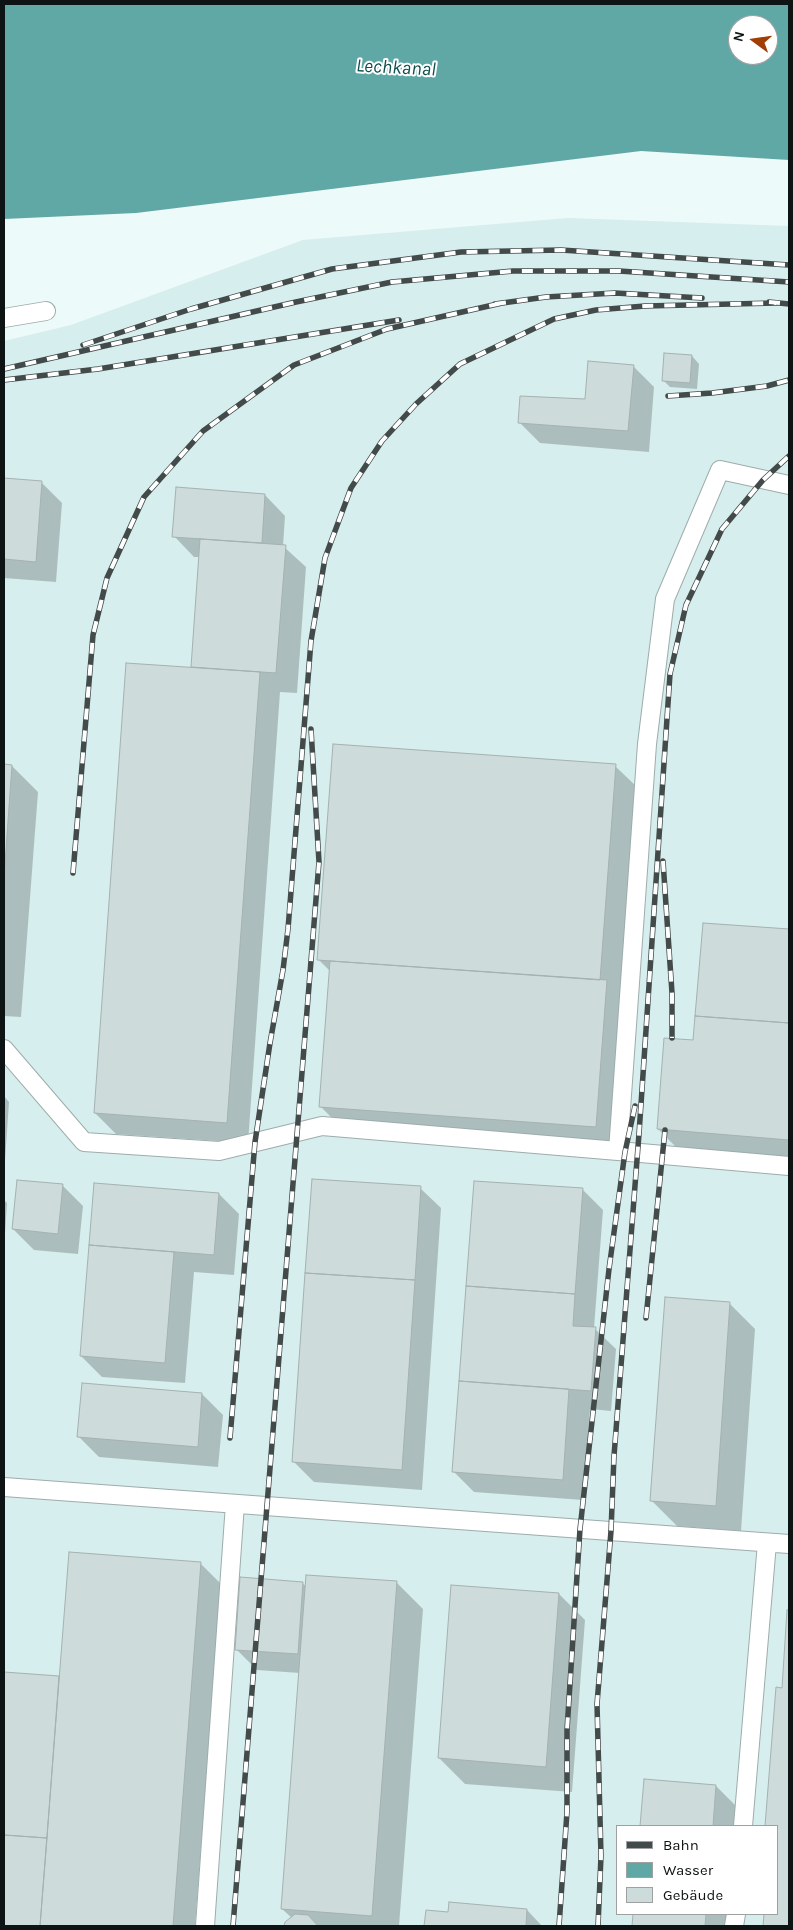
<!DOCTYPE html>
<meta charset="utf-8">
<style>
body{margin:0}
#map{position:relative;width:793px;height:1930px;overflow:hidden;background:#ecfaf9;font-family:Karla,sans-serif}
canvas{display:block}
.frame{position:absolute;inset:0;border:5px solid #0e1313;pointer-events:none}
.legend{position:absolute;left:616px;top:1825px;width:162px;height:90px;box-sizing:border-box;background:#fff;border:1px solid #9fa1a1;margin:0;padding:6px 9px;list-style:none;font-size:15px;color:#0e1313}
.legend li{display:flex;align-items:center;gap:10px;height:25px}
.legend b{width:25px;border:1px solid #9fa1a1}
.north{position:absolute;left:728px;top:15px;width:50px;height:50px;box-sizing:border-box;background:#fff;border:1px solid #9fa1a1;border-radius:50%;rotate:284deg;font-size:14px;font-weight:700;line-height:20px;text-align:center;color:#0e1313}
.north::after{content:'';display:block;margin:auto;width:18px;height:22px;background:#a13e06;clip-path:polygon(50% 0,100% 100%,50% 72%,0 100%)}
</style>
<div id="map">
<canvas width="793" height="1930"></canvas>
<div class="frame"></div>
<ul class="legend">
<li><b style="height:6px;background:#434a4a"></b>Bahn</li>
<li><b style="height:14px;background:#60a8a6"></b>Wasser</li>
<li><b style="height:14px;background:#cddbda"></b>Gebäude</li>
</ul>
<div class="north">N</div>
</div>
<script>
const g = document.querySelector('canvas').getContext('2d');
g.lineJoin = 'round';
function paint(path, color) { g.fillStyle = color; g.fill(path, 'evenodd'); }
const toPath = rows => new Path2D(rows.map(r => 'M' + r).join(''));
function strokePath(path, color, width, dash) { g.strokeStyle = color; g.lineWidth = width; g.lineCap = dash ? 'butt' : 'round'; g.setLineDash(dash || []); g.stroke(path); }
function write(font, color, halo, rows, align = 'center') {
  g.font = font + ' Karla,sans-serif'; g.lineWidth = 4; g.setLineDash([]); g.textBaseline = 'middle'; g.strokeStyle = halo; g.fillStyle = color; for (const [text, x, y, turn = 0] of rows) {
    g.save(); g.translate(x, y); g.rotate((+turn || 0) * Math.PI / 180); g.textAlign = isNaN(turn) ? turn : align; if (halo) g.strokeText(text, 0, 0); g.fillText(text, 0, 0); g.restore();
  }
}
const built = toPath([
 [568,218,789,226,789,1926,4,1926,4,341,71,325,303,240],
 [617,1826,777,1826,777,1914,617,1914]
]);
const water = toPath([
 [4,4,789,4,789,160,641,151,136,213,4,219],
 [738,25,768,25,768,55,738,55]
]);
const shadow = toPath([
 [692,356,699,364,697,389,670,387,663,380],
 [633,366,654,387,649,452,540,443,519,422,587,401],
 [4,479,41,482,62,503,56,582,4,578],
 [265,495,285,516,283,546,306,567,297,693,280,692,248,1143,116,1134,95,1113,193,668,200,557,194,557,174,536],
 [4,766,12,766,38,792,21,1017,4,1016],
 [615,766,636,786,616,1147,341,1127,321,1107,330,971,318,959],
 [704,924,789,931,789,1158,679,1150,658,1129,694,1042],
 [4,1096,9,1102,4,1175],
 [95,1184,219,1194,239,1214,234,1275,194,1272,185,1383,102,1377,81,1356],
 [62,1185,83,1206,78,1254,34,1250,13,1229],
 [420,1188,441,1208,422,1490,314,1482,293,1461],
 [582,1189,603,1210,594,1328,616,1349,611,1411,590,1409,583,1500,474,1492,453,1471],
 [4,1200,7,1203,4,1249],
 [729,1303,755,1329,741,1531,677,1526,651,1500],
 [202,1394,223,1415,218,1467,99,1457,78,1436],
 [200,1563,221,1584,195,1926,4,1926,4,1673,61,1677],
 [302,1583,307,1587,397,1583,423,1609,399,1926,285,1926,286,1922,292,1918,282,1909,300,1673,257,1670,236,1649],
 [559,1594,585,1620,572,1792,465,1784,439,1758],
 [788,1611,789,1926,765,1926,766,1914,777,1914,777,1826,767,1826,777,1689,783,1689],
 [645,1780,716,1786,737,1807,735,1826,641,1826],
 [527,1910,542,1926,426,1926,427,1912,449,1913],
 [634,1914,728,1914,727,1926,633,1926]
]);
const building = toPath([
 [664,353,692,355,690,383,662,381,664,353],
 [588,361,634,365,628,431,518,423,520,396,585,399,588,361],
 [4,478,42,481,36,562,4,559,4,478],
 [176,487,265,494,262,543,172,537,176,487],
 [200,539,286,545,276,673,191,667,200,539],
 [126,663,260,672,227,1123,94,1113,126,663],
 [333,744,616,764,600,980,317,960,333,744],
 [4,764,12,765,4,878,4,764],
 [703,923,789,929,789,1023,695,1016,703,923],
 [330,961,607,980,596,1127,319,1107,330,961],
 [695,1016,789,1023,789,1140,657,1129,664,1038,693,1040,695,1016],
 [312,1179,421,1186,415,1280,305,1273,312,1179],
 [17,1180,63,1184,58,1234,12,1229,17,1180],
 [474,1181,583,1188,575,1294,466,1286,474,1181],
 [94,1183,219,1193,214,1255,89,1245,94,1183],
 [89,1245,174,1252,165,1363,80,1356,89,1245],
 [305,1273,415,1280,402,1470,292,1462,305,1273],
 [466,1286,575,1294,573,1326,596,1327,591,1391,459,1381,466,1286],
 [665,1297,730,1302,716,1506,650,1501,665,1297],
 [459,1381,569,1389,563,1480,452,1472,459,1381],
 [82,1383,202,1393,198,1447,77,1437,82,1383],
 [69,1552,201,1562,173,1926,40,1926,69,1552],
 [306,1575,397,1581,372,1916,281,1909,306,1575],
 [240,1577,303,1582,298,1654,235,1650,240,1577],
 [451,1585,559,1593,546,1767,438,1758,451,1585],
 [787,1610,789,1610,789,1926,763,1926,764,1914,777,1914,777,1826,765,1826,776,1687,782,1688,787,1610],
 [4,1672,59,1676,47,1838,4,1835,4,1672],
 [644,1779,716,1785,713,1826,640,1826,644,1779],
 [4,1835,47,1838,40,1926,4,1926,4,1835],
 [449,1902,527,1909,526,1926,424,1926,426,1910,448,1912,449,1902],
 [295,1914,308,1915,318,1926,284,1926,285,1922,295,1914],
 [633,1914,706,1914,705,1926,632,1926,633,1914]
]);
const service = toPath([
 [4,318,46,311],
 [4,1049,84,1142,219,1151,322,1126,618,1151,647,744,665,599,720,470,789,485],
 [618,1151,789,1166],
 [4,1487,789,1544],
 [743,1826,767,1543],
 [205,1926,235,1504],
 [734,1926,736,1914]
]);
const rail = toPath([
 [769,302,789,304],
 [495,304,546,297,615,293,702,298],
 [83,345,191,309,332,269,461,252,561,250,789,265],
 [4,369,296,302,392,282,513,271,619,271,789,282],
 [4,380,98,369,399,320],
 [668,396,712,393,767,386,789,380],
 [663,861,672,993,672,1038],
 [73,873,93,635,107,578,144,497,203,431,294,365,387,329,502,303],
 [646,1318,665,1130],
 [230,1438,255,1142,270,1043,283,970,288,929,311,641,325,558,351,488,382,441,416,404,460,364,554,319,596,310,645,306,776,303],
 [233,1926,319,862,311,729],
 [559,1926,567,1812,567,1730,580,1529,609,1269,625,1152,635,1106],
 [598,1926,601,1856,597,1704,611,1531,614,1456,639,1134,670,674,686,605,722,529,763,480,789,456]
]);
const waterNames = [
 ["Lechkanal",396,68,3]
];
paint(built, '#d6eeed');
paint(water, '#60a8a6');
paint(shadow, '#0003');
paint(building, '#cddbda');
strokePath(building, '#a5b2b1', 1);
strokePath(service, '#9eacab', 20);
strokePath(service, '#fff', 18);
strokePath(rail, '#434a4a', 5.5);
strokePath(rail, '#fff', 4, [11]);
write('italic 19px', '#0e4f4e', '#fff', waterNames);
</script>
